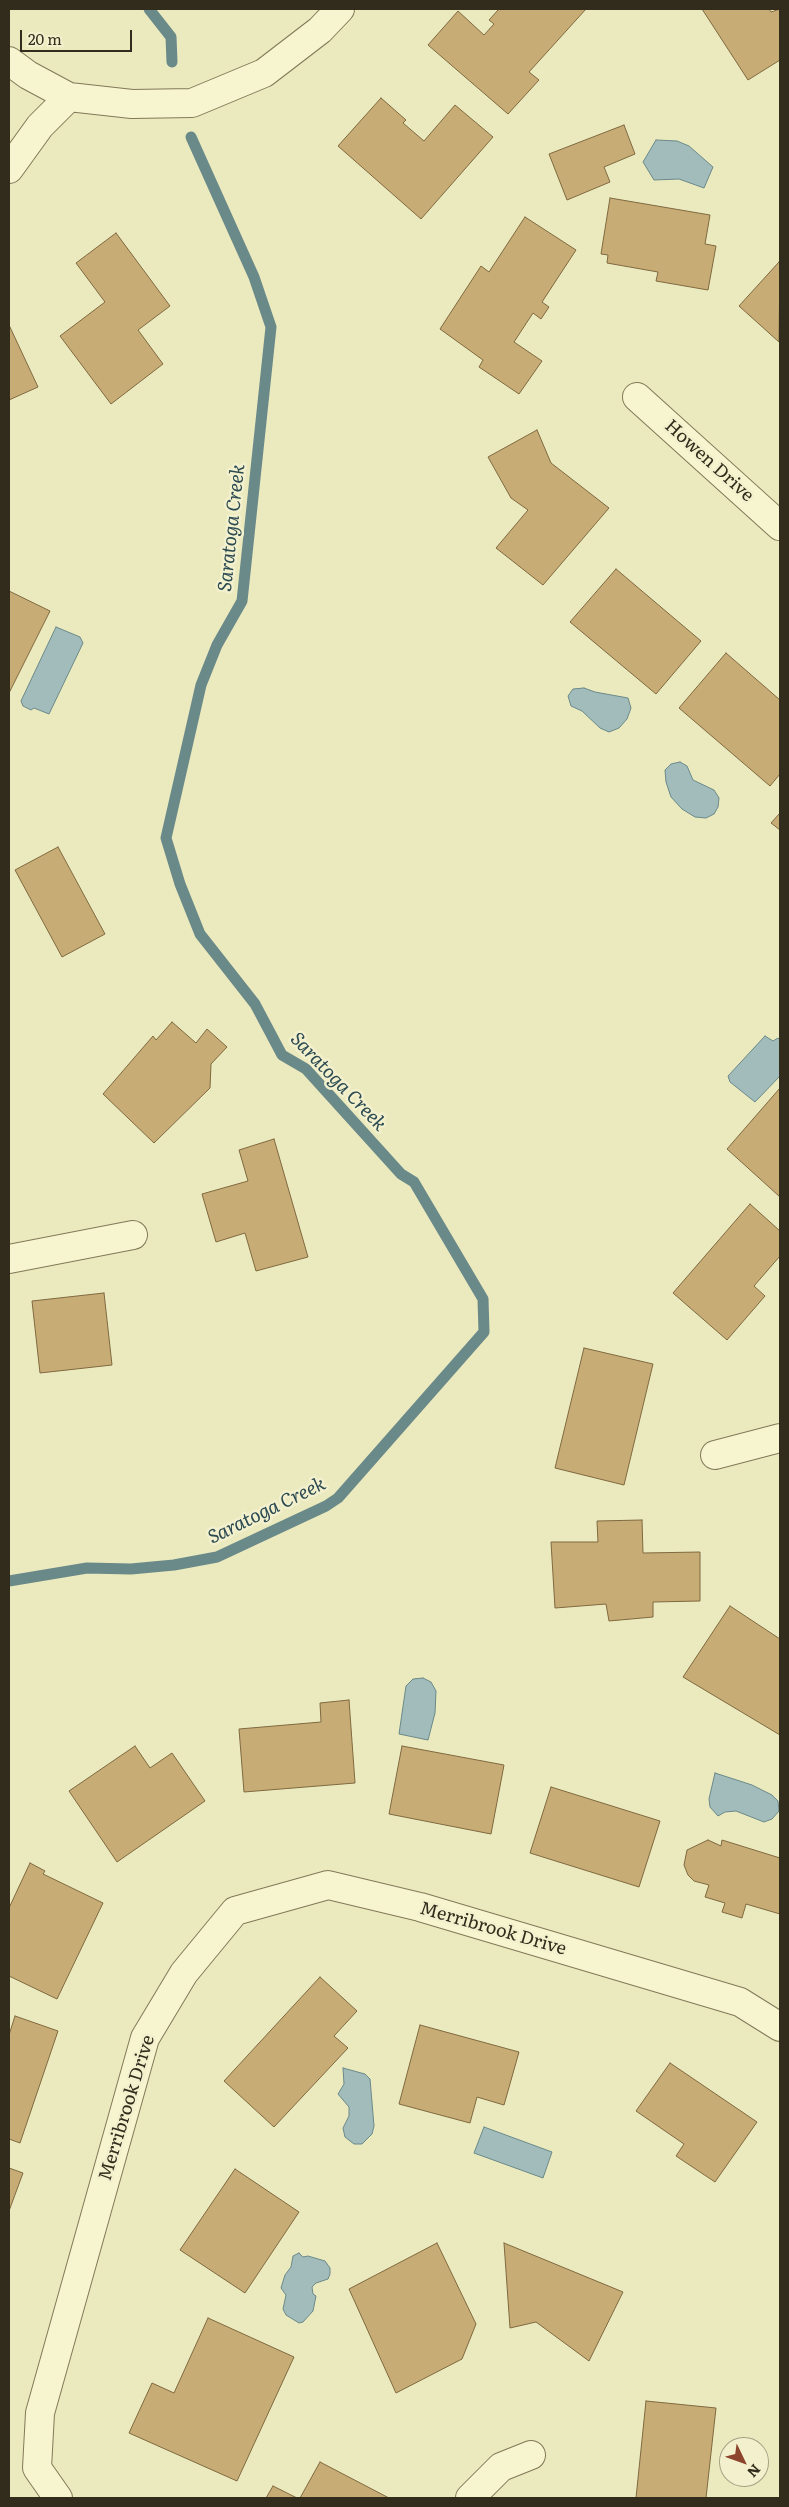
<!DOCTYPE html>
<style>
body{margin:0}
#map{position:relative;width:789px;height:2507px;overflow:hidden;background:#ebe9be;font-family:Literata,serif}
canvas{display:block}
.frame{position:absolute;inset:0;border:10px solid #322c1c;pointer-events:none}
.north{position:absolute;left:719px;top:2437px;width:50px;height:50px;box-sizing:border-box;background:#f3f1cd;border:1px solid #a6a286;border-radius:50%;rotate:132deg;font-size:14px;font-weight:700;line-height:20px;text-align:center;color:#322c1c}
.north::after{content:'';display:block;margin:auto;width:18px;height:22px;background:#8d442c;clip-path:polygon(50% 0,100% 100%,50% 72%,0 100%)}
.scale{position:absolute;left:20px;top:30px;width:112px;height:22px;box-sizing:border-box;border:2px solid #322c1c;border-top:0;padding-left:6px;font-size:15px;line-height:18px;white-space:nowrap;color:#322c1c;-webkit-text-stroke:4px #f3f1cd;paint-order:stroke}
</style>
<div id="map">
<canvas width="789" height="2507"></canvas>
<div class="frame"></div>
<div class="north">N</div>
<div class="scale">20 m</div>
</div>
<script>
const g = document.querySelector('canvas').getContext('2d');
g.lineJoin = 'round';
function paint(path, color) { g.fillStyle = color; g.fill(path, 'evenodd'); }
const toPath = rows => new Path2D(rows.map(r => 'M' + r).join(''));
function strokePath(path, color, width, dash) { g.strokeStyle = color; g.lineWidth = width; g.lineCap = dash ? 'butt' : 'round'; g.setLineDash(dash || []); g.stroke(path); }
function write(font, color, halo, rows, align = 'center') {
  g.font = font + ' Literata,serif'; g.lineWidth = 5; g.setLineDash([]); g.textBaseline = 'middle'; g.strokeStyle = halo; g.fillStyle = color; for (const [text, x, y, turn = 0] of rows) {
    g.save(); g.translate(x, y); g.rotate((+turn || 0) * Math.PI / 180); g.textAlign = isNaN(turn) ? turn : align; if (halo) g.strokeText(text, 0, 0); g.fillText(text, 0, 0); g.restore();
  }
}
const water = toPath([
 [656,140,677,141,689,146,713,167,704,188,679,179,654,180,643,162,656,140],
 [56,627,80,637,83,643,49,714,34,708,31,710,23,706,21,701,56,627],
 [584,688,595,692,628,698,631,708,627,719,619,728,609,732,600,728,582,711,571,706,568,696,573,689,584,688],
 [680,762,687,766,693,780,714,790,719,798,718,807,714,814,706,818,695,817,682,809,671,797,666,782,665,770,671,764,680,762],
 [765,1036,773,1041,778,1038,780,1040,780,1076,755,1102,730,1082,728,1076,765,1036],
 [423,1678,431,1682,436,1691,435,1713,428,1740,399,1734,406,1686,413,1679,423,1678],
 [715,1773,752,1785,772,1795,778,1801,779,1811,772,1819,764,1822,736,1811,725,1812,718,1816,710,1807,709,1799,715,1773],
 [343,2068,365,2074,370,2079,374,2126,372,2134,362,2144,354,2144,345,2137,343,2128,349,2116,349,2107,338,2094,344,2084,343,2068],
 [484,2127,552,2152,543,2178,474,2153,484,2127],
 [299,2253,303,2257,308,2256,325,2261,330,2268,330,2274,328,2279,316,2283,312,2287,313,2294,316,2296,313,2311,303,2322,299,2323,286,2315,283,2309,286,2295,281,2288,285,2275,291,2267,293,2256,299,2253]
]);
const stream = toPath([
 [149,9,171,37,172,62],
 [9,1581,87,1568,131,1569,174,1565,217,1557,326,1506,338,1498,484,1332,483,1299,414,1182,401,1174,306,1069,282,1055,255,1004,200,934,180,884,166,838,201,685,217,645,242,601,271,327,254,277,191,137]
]);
const building = toPath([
 [499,9,586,9,529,72,539,80,508,114,428,45,458,11,484,35,494,24,489,20,499,9],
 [702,9,769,9,771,12,780,9,780,60,748,80,702,9],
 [381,98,406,120,403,123,424,141,455,105,493,137,421,219,338,146,381,98],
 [624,125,635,154,604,167,610,182,567,200,549,154,624,125],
 [610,198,710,215,705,244,716,246,708,290,656,281,658,272,607,263,608,255,601,254,610,198],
 [525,217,576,250,542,302,549,307,541,319,533,313,514,342,542,361,519,394,479,367,483,360,440,329,481,266,489,272,525,217],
 [116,233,170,306,138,330,163,364,111,404,60,336,105,302,76,263,116,233],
 [779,262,780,264,779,342,739,306,779,262],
 [9,325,38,387,9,400,9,325],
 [537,430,551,463,609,508,543,585,496,548,528,510,511,498,488,457,537,430],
 [616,569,701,641,656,694,570,622,616,569],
 [9,591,50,611,9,693,9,591],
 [726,653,780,700,780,774,770,786,679,708,726,653],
 [780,813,780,830,771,823,780,813],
 [58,847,105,934,62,957,15,870,58,847],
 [172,1022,196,1043,207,1029,227,1047,211,1064,210,1088,154,1143,103,1094,153,1036,156,1040,172,1022],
 [780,1088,780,1197,727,1149,780,1088],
 [274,1139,308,1257,256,1271,245,1233,216,1242,202,1194,248,1181,239,1150,274,1139],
 [750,1204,780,1231,780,1256,754,1286,765,1296,727,1340,673,1293,750,1204],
 [104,1293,112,1365,40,1373,32,1301,104,1293],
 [584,1348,653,1364,624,1485,555,1468,584,1348],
 [642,1520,643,1553,700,1552,700,1601,653,1602,653,1617,609,1621,606,1604,555,1608,551,1542,598,1542,597,1521,642,1520],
 [730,1606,780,1639,780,1735,683,1677,730,1606],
 [349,1700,355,1783,244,1792,239,1729,321,1722,320,1703,349,1700],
 [135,1746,150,1768,172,1753,205,1801,117,1862,69,1791,135,1746],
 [402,1746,504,1765,491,1834,389,1814,402,1746],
 [551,1787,660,1821,639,1887,530,1853,551,1787],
 [708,1840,721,1846,722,1840,780,1858,780,1914,746,1904,742,1918,722,1912,725,1903,705,1897,709,1885,694,1881,688,1875,684,1865,687,1850,708,1840],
 [30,1863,45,1871,43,1874,103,1903,57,1999,9,1976,9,1908,30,1863],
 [320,1977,357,2011,334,2036,348,2048,274,2127,224,2081,320,1977],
 [15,2016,58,2031,20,2143,9,2139,9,2035,15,2016],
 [420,2025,519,2052,504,2105,477,2097,470,2123,399,2104,420,2025],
 [670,2063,757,2122,715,2182,676,2156,684,2144,636,2111,670,2063],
 [9,2168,23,2173,9,2211,9,2168],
 [235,2169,299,2212,245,2293,180,2250,235,2169],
 [437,2243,476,2324,462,2359,396,2393,349,2289,437,2243],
 [504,2243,623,2292,589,2361,536,2322,510,2328,504,2243],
 [208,2318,294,2357,237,2481,129,2433,152,2383,174,2393,208,2318],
 [646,2401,716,2408,706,2498,636,2498,646,2401],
 [320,2462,389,2498,300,2498,320,2462],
 [273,2486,297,2498,266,2498,273,2486]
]);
const minor = toPath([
 [9,61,28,75,69,97,132,104,192,103,264,73,320,30,340,9],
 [9,169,40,126,69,97],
 [637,397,780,526],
 [9,1259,133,1235],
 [715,1455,780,1438],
 [58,2498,37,2468,40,2413,145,2038,184,1973,235,1911,328,1885,420,1907,740,2002,780,2027],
 [470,2498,501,2467,531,2455]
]);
const streetNames = [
 ["Howen Drive",709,461,42],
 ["Merribrook Drive",493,1929,16],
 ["Merribrook Drive",127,2108,-73]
];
const waterNames = [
 ["Saratoga Creek",232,528,-84],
 ["Saratoga Creek",338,1082,46],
 ["Saratoga Creek",267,1511,-26]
];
paint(water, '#a1bcbb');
strokePath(water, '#6a8989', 1);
strokePath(stream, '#6a8989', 11);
paint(building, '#c7ac76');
strokePath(building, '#7f693f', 1);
strokePath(minor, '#827958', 30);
strokePath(minor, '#f6f5d0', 28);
write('18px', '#322c1c', '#f3f1cd', streetNames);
write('italic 19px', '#2c4a51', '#f3f1cd', waterNames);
</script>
